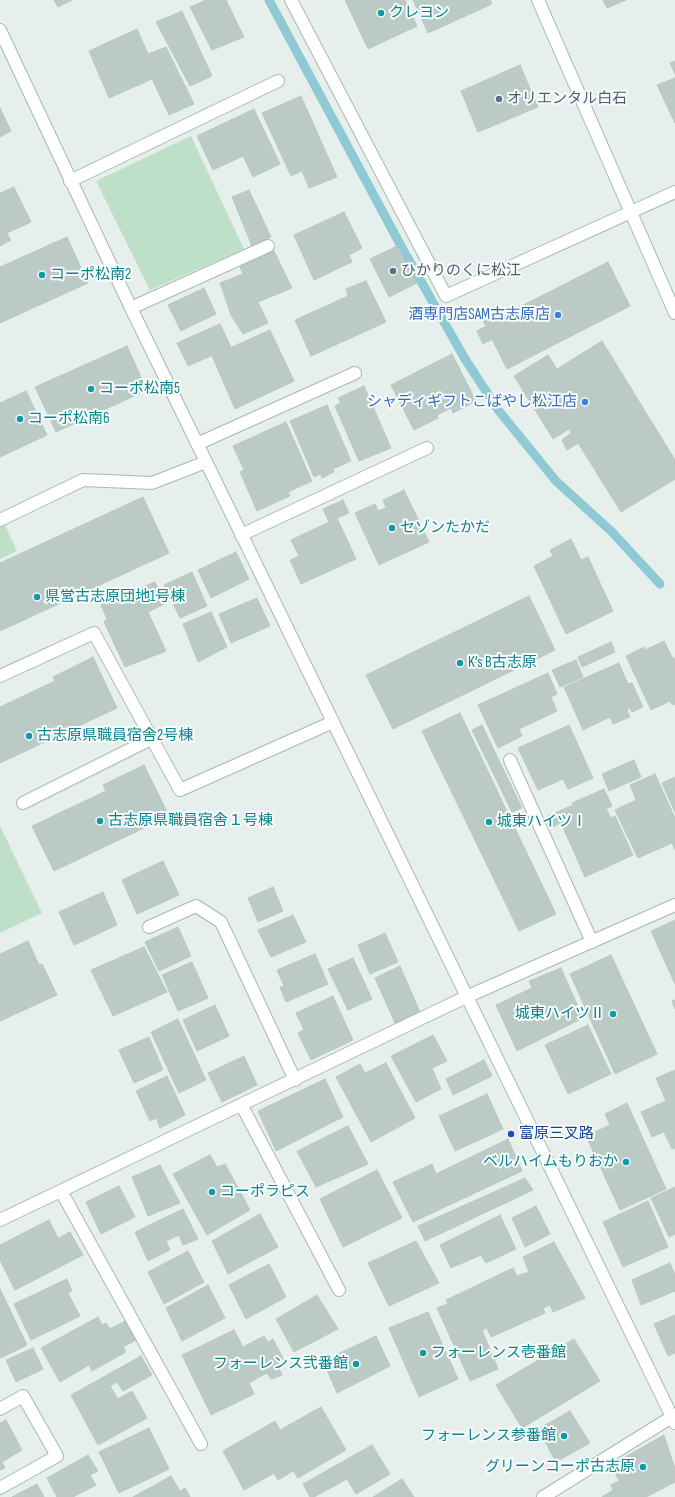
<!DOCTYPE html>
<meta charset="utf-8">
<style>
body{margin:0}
canvas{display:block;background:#e6efeb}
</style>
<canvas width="675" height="1497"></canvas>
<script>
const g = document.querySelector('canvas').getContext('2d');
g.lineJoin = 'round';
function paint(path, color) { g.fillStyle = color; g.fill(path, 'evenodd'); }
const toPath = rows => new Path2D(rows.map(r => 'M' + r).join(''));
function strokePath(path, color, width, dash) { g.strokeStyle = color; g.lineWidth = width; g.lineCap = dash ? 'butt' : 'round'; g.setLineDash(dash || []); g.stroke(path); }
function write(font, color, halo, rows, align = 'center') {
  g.font = font + ' "Sofia Sans Condensed","Noto Sans JP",sans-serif'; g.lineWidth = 4; g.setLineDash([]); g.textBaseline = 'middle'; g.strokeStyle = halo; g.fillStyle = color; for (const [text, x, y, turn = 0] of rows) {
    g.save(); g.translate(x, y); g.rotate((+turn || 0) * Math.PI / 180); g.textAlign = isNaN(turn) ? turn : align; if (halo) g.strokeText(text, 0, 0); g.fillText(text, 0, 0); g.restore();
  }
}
const green = toPath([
 [191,136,244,249,150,290,96,181],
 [5,525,17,551,0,559,0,527],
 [0,826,42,913,0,933]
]);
const stream = toPath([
 [269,0,401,246,465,359,499,411,556,481,612,532,660,584]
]);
const building = toPath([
 [54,0,72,0,58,7,54,0],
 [206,0,226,0,244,37,212,50,190,7,206,0],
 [345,0,405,0,417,26,368,49,345,0],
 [413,0,490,0,492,4,428,33,413,0],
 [603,0,626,0,607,8,603,0],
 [182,11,212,76,190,86,156,22,182,11],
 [137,29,148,54,166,47,194,104,169,115,152,79,109,98,89,51,137,29],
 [675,61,675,74,670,63,675,61],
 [520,65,538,107,478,132,461,91,520,65],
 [675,78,675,123,657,85,675,78],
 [301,96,337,177,309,188,302,171,291,176,262,113,301,96],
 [0,108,11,131,0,137,0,108],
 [254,109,280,164,253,177,243,156,213,170,197,136,254,109],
 [14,187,31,222,7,233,11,240,0,246,0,193,14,187],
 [249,190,271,237,252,246,232,197,249,190],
 [344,212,362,248,349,255,352,262,314,280,294,235,344,212],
 [67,237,88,283,0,323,0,267,67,237],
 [397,246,417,283,389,297,370,259,397,246],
 [274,251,292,288,258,302,268,323,243,334,231,315,220,283,243,274,240,267,274,251],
 [608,262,630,306,507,369,492,339,483,344,477,331,486,326,483,321,498,313,500,317,608,262],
 [366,281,386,322,311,356,295,320,348,296,346,289,366,281],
 [204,288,216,314,181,331,168,305,204,288],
 [220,324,231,347,188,366,177,343,220,324],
 [270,330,294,381,235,409,212,356,270,330],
 [602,341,675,460,675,479,621,512,578,443,567,450,562,440,571,433,569,429,553,439,514,376,548,355,557,369,602,341],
 [127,346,147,390,56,432,35,387,127,346],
 [452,354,476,401,453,413,451,408,437,415,438,418,414,430,391,385,452,354],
 [364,386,391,448,359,461,335,406,341,403,338,398,364,386],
 [26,391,47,435,0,457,0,403,26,391],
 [327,405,351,461,333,469,334,472,322,478,321,474,314,477,290,421,327,405],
 [286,422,312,481,288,492,290,496,257,511,240,472,244,470,233,446,286,422],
 [404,490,429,542,379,565,355,513,375,504,378,511,386,508,383,500,404,490],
 [143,497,169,553,0,631,0,563,143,497],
 [343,500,349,513,337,518,356,559,301,584,290,560,299,556,291,540,329,522,323,509,343,500],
 [571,539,581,560,588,557,613,611,566,634,534,566,553,556,550,550,571,539],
 [236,552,249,579,211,598,198,570,236,552],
 [192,572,207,606,180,618,164,585,192,572],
 [155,582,164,604,148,612,166,651,125,667,104,622,107,619,101,605,155,582],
 [529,596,555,650,393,729,366,675,529,596],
 [257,598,270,626,231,643,219,614,257,598],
 [211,612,227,647,198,662,183,624,211,612],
 [664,641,673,659,675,658,675,704,672,705,670,701,651,710,626,656,644,647,645,650,664,641],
 [611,642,615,652,582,667,578,657,611,642],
 [93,657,117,708,0,763,0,707,55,681,53,677,93,657],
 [576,660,583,677,560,687,552,670,576,660],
 [619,663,628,684,632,683,643,707,632,712,630,708,627,710,630,717,613,724,610,717,583,730,564,687,619,663],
 [548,673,557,694,551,697,557,711,519,729,522,736,498,748,478,705,548,673],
 [460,713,556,914,519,931,422,731,460,713],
 [482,725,522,808,512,812,472,730,482,725],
 [569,725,593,778,568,789,563,779,538,790,518,748,569,725],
 [634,760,641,777,609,791,602,774,634,760],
 [144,765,169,816,54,871,32,826,106,791,103,785,144,765],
 [655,774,675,818,675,850,672,843,638,858,615,810,636,800,630,785,655,774],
 [675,777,675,812,662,783,675,777],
 [604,789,612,806,606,809,611,818,615,816,633,855,585,877,561,823,552,827,548,816,573,805,572,803,604,789],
 [163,861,179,895,137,914,122,880,163,861],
 [273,887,283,911,258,922,248,898,273,887],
 [103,892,117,925,74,945,59,912,103,892],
 [293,915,306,942,271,957,258,930,293,915],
 [675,920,675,984,651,931,675,920],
 [178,927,191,956,159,971,145,942,178,927],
 [385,933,398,962,370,974,358,945,385,933],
 [28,941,39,965,42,964,57,995,0,1021,0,954,28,941],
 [144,947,167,992,113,1016,91,970,144,947],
 [315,954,328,984,286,1002,280,987,284,986,277,970,315,954],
 [611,955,657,1054,615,1074,570,974,611,955],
 [353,958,372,999,348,1010,328,969,353,958],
 [192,962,208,998,178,1011,162,975,192,962],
 [400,966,420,1012,395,1023,375,978,400,966],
 [561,968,583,1018,517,1051,496,1005,532,988,529,981,561,968],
 [333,996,353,1040,311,1060,298,1033,304,1030,296,1013,333,996],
 [675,1000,675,1009,672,1001,675,1000],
 [215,1005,229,1036,197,1051,183,1020,215,1005],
 [178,1019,206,1080,179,1093,151,1032,178,1019],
 [588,1025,611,1074,568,1094,545,1045,588,1025],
 [433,1035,447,1061,432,1068,441,1089,416,1102,391,1056,433,1035],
 [149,1037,163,1070,134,1083,119,1050,149,1037],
 [244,1056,257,1085,222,1102,208,1073,244,1056],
 [484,1060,492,1076,453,1095,446,1079,484,1060],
 [386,1063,415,1118,371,1142,336,1077,360,1064,365,1073,386,1063],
 [675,1070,675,1148,672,1149,664,1132,652,1137,641,1112,666,1101,656,1078,675,1070],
 [167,1076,185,1115,160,1128,156,1118,150,1121,136,1091,167,1076],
 [325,1079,343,1117,276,1151,258,1111,325,1079],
 [487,1094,503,1129,455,1151,439,1116,487,1094],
 [627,1103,666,1189,620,1210,586,1136,610,1125,605,1114,627,1103],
 [348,1126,368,1164,316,1187,297,1151,348,1126],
 [508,1139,522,1171,413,1222,393,1182,432,1164,436,1174,508,1139],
 [210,1155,217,1167,225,1164,250,1210,207,1235,173,1174,210,1155],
 [160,1165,180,1203,148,1216,132,1177,160,1165],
 [377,1170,402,1218,343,1247,320,1199,377,1170],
 [525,1178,533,1190,425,1241,418,1226,525,1178],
 [119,1186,135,1217,101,1234,86,1202,119,1186],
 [675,1187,675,1234,669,1237,651,1198,675,1187],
 [648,1201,668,1247,623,1267,603,1222,648,1201],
 [536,1206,550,1234,525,1247,512,1218,536,1206],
 [183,1209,198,1239,183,1245,179,1235,166,1241,170,1250,148,1261,135,1232,183,1209],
 [260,1214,278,1247,228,1274,212,1241,260,1214],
 [500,1215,516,1249,486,1263,481,1255,451,1268,440,1245,500,1215],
 [49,1220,58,1238,70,1232,83,1255,15,1290,0,1260,0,1245,49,1220],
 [416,1241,439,1283,389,1306,368,1263,416,1241],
 [554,1242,585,1298,553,1312,550,1305,543,1308,545,1313,491,1337,487,1328,482,1330,498,1369,470,1381,437,1308,448,1304,446,1300,513,1268,517,1276,529,1272,523,1257,554,1242],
 [188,1251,204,1282,164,1304,148,1272,188,1251],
 [670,1263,675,1275,675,1291,641,1305,632,1280,670,1263],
 [269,1264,286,1297,246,1319,229,1285,269,1264],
 [67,1279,72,1291,68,1293,80,1316,31,1340,14,1304,67,1279],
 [208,1285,225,1318,182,1341,166,1308,208,1285],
 [0,1289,27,1345,1,1358,0,1356,0,1289],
 [317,1295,338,1329,294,1352,276,1319,317,1295],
 [428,1312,458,1379,419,1397,389,1328,428,1312],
 [675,1315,675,1353,668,1356,654,1324,675,1315],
 [98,1317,102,1325,106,1323,110,1329,125,1321,136,1340,123,1347,126,1352,92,1371,89,1365,60,1382,41,1348,98,1317],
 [234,1330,243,1347,264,1336,268,1342,273,1339,286,1364,279,1368,282,1375,271,1379,267,1373,249,1383,254,1394,211,1415,182,1355,234,1330],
 [376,1336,390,1366,337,1393,323,1361,376,1336],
 [574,1339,600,1381,522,1428,496,1385,574,1339],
 [33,1348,43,1369,16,1382,6,1360,33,1348],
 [141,1356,152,1375,123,1391,117,1382,110,1386,118,1399,132,1391,147,1418,98,1445,71,1395,141,1356],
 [321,1407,346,1450,298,1478,293,1471,278,1480,274,1473,244,1490,223,1451,275,1421,280,1430,321,1407],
 [570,1411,590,1443,556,1462,538,1429,570,1411],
 [6,1420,22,1450,2,1462,5,1468,0,1470,0,1423,6,1420],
 [149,1428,169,1469,119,1493,99,1452,149,1428],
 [664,1435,675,1469,675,1482,646,1497,602,1497,613,1490,611,1485,619,1481,611,1465,664,1435],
 [372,1445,390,1474,356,1494,347,1479,314,1497,310,1497,303,1484,372,1445],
 [88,1455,98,1471,90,1475,96,1485,73,1497,57,1497,47,1478,88,1455],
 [171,1476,180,1491,185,1488,190,1497,133,1497,171,1476],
 [402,1479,414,1497,373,1497,402,1479],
 [37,1484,44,1497,12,1497,37,1484]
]);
const lane = toPath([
 [197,444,355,373],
 [0,520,83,480,152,483,206,462],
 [0,676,94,633,180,790,333,722],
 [510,760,592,942],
 [23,803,151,739]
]);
const street = toPath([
 [291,0,446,296,675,192],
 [0,30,131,308,675,1423],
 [70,181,278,81],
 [131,308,268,246],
 [241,535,427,448],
 [149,927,196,906,221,922,295,1080],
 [242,1106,339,1290],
 [61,1191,201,1444],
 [0,1220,466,997,675,905],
 [0,1409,23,1396,57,1456,0,1488],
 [543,1497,675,1415]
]);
const secondary = toPath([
 [538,0,675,313]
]);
const markers = [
 [381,13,4,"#0f9aa8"],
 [499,99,4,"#5c6f8a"],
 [393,271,4,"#5c6f8a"],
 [42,275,4,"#0f9aa8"],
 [558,315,4,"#3f7fe0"],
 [91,389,4,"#0f9aa8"],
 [585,402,4,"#3f7fe0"],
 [20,419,4,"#0f9aa8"],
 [392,528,4,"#0f9aa8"],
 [37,597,4,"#0f9aa8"],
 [460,663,4,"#0f9aa8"],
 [29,736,4,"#0f9aa8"],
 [100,821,4,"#0f9aa8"],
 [489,822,4,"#0f9aa8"],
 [613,1014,4,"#0f9aa8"],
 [511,1134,4,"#1a4fb4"],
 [626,1162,4,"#0f9aa8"],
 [212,1192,4,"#0f9aa8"],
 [423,1353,4,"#0f9aa8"],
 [356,1364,4,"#0f9aa8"],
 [564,1436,4,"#0f9aa8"],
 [643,1467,4,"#0f9aa8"]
];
const cultureNames = [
 ["クレヨン",389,13],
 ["コーポ松南2",50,275],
 ["コーポ松南5",99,389],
 ["コーポ松南6",28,419],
 ["セゾンたかだ",400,528],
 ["県営古志原団地1号棟",45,597],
 ["K‘s B古志原",468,663],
 ["古志原県職員宿舎2号棟",37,736],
 ["古志原県職員宿舎１号棟",108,821],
 ["城東ハイツⅠ",497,822],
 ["城東ハイツⅡ",605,1014,"right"],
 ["ベルハイムもりおか",618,1162,"right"],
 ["コーポラピス",220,1192],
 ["フォーレンス壱番館",431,1353],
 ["フォーレンス弐番館",348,1364,"right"],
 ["フォーレンス参番館",556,1436,"right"],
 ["グリーンコーポ古志原",635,1467,"right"]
];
const serviceNames = [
 ["オリエンタル白石",507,99],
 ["ひかりのくに松江",401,271]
];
const shopNames = [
 ["酒専門店SAM古志原店",550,315],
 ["シャディギフトこばやし松江店",577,402]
];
const transitNames = [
 ["富原三叉路",519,1134]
];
paint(green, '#bfe0c8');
strokePath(stream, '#8ec9d4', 9);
paint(building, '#bbcac4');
strokePath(building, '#b8c9c2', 1);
strokePath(lane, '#a8b8b2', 14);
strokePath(street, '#a8b8b2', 14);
strokePath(secondary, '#a4bbb3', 14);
strokePath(lane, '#fff', 12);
strokePath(street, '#fff', 12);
strokePath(secondary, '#fff', 12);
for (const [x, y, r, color] of markers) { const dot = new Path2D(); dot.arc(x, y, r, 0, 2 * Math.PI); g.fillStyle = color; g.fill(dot); strokePath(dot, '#f7fbf9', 1.5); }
write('15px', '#0d838f', '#f7fbf9', cultureNames, 'left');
write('15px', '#4e5e75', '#f7fbf9', serviceNames, 'left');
write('15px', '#366cbe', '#f7fbf9', shopNames, 'right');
write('15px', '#164399', '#f7fbf9', transitNames, 'left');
</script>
